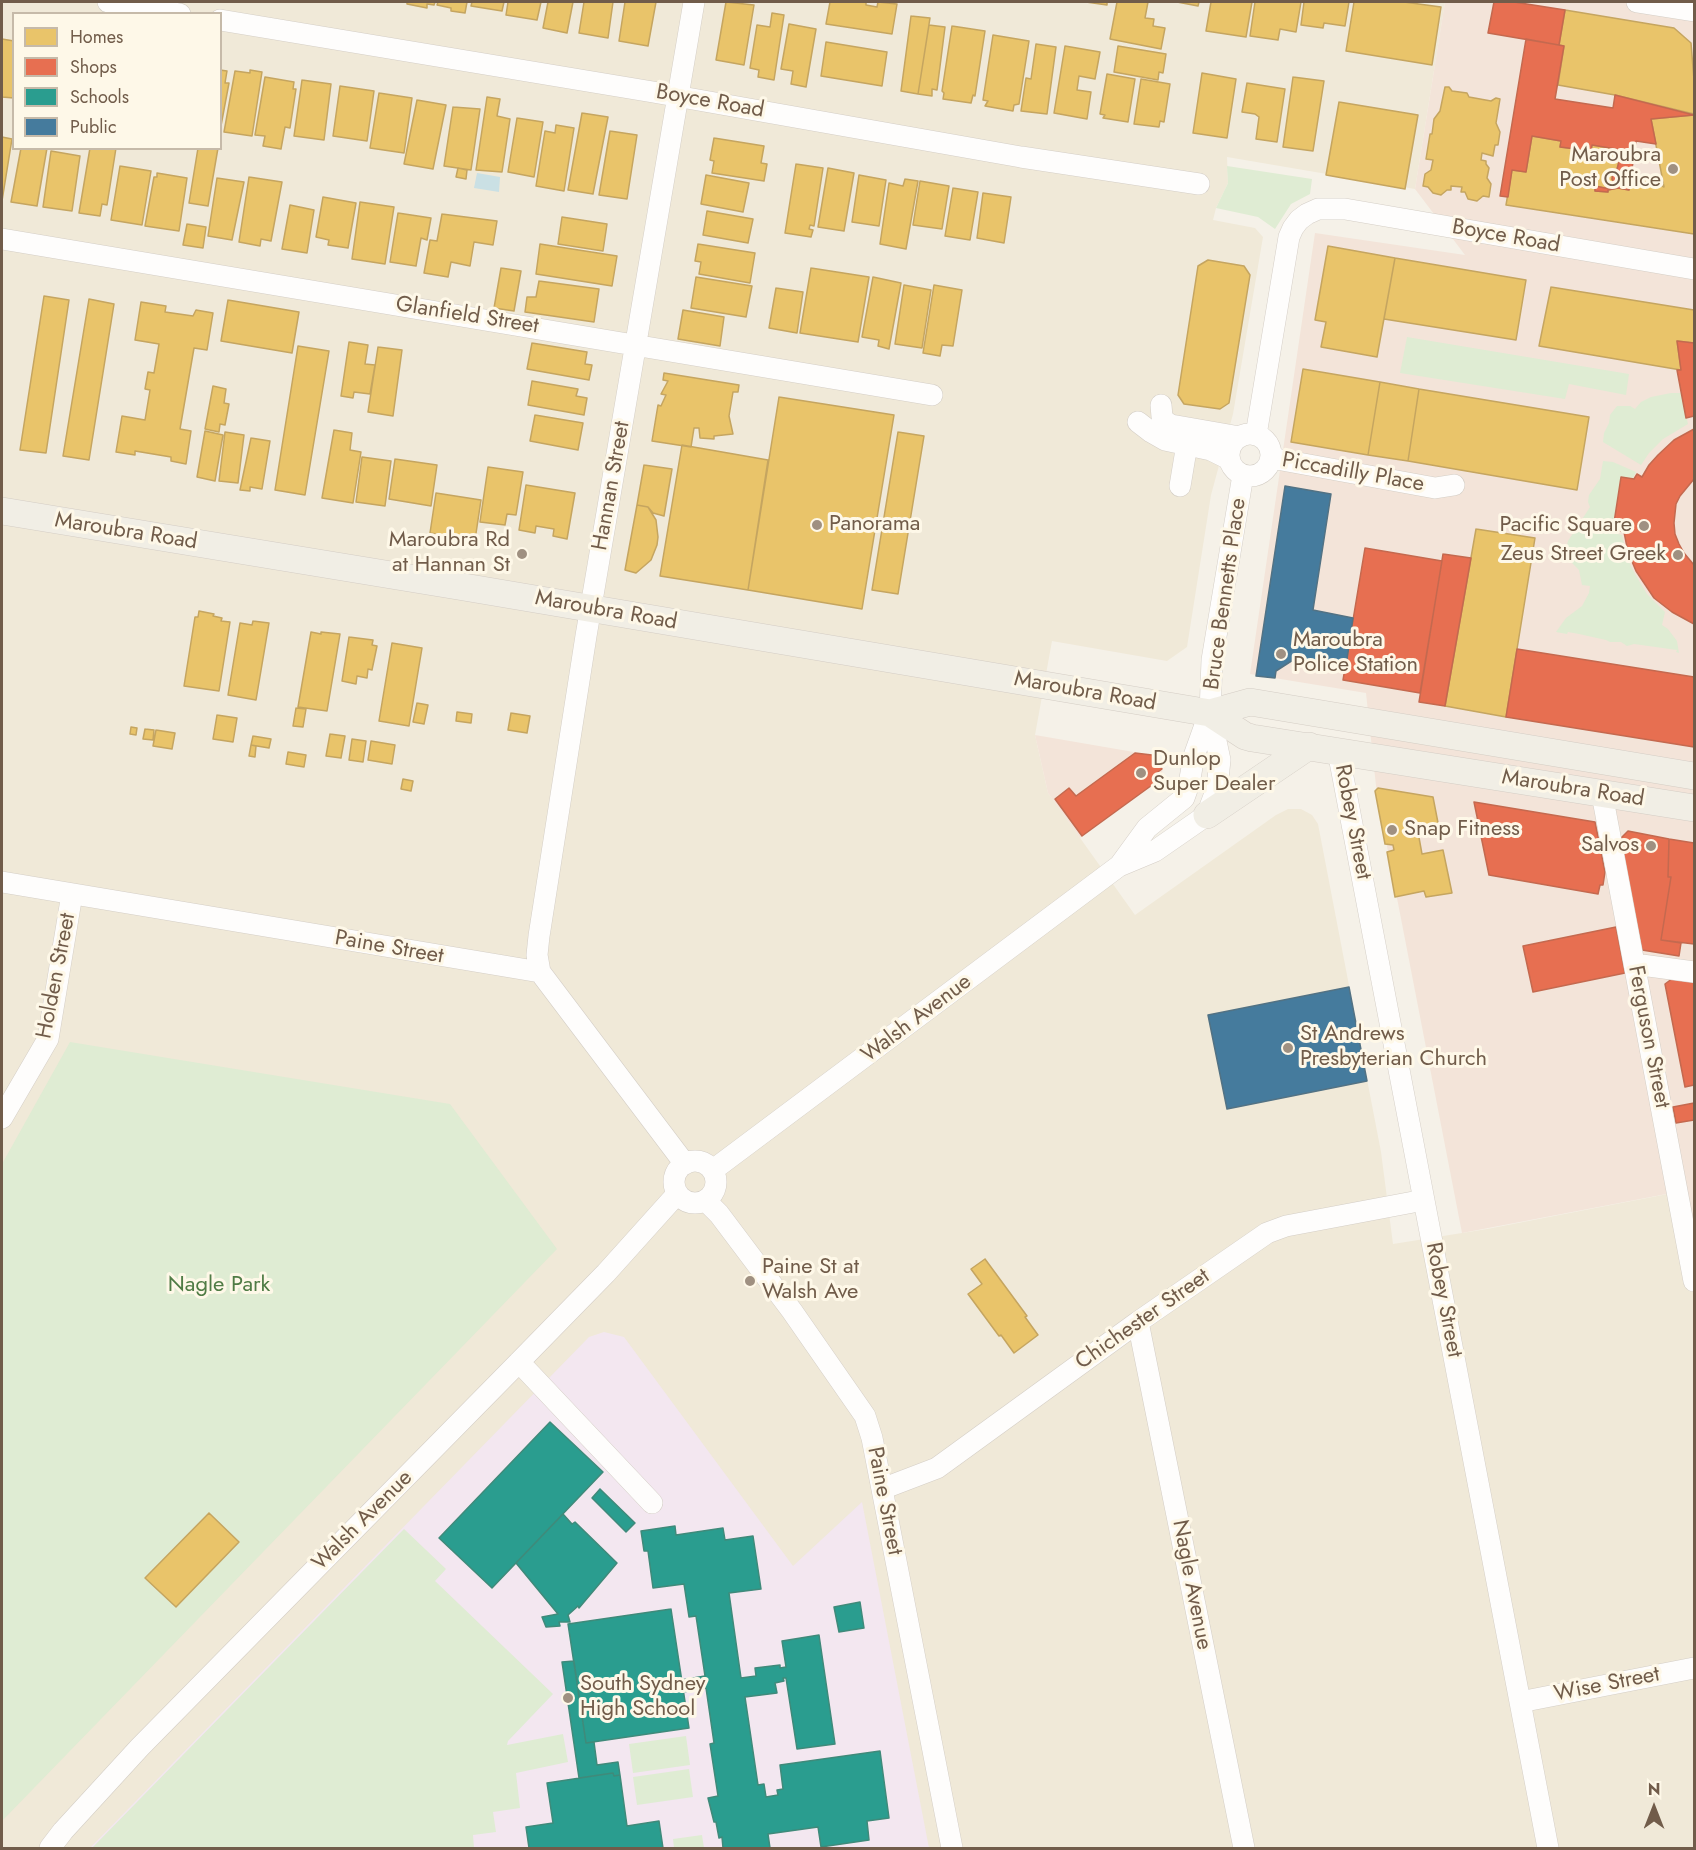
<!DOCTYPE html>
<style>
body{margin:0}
#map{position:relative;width:1696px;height:1850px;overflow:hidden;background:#f5f1e8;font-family:Jost,sans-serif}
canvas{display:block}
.frame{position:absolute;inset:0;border:3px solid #715c4a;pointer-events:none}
.legend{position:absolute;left:12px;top:12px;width:210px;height:138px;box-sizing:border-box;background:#fef8e8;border:2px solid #c6baa9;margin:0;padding:8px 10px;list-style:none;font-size:18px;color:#715c4a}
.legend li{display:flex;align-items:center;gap:12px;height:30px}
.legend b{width:30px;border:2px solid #c6baa9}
.north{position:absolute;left:1624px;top:1778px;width:60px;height:60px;-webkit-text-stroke:4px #fef8e8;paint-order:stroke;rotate:0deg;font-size:16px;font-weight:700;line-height:24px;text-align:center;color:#715c4a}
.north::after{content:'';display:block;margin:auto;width:21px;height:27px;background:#715c4a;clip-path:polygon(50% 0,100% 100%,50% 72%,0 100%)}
</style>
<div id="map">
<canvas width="1696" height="1850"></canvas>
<div class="frame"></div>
<ul class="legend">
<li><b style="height:16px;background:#e9c46a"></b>Homes</li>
<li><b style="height:16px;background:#e76f51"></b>Shops</li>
<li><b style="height:16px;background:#2a9d8f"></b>Schools</li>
<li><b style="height:16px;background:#457b9d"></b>Public</li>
</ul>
<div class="north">N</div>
</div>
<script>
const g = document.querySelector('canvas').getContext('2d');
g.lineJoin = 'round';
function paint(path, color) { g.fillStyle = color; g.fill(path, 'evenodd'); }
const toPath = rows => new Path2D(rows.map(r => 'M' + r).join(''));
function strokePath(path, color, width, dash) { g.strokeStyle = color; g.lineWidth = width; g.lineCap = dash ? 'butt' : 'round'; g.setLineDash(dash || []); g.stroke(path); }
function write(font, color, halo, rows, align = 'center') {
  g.font = font + ' Jost,sans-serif'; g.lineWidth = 6; g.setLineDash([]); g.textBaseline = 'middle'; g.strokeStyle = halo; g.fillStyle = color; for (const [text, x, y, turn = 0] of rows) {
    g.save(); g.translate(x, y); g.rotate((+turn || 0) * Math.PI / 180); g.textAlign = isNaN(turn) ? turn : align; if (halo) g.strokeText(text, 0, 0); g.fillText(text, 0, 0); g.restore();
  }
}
const residential = toPath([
 [2,2,1445,2,1415,189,1227,157,1228,183,1216,208,1213,220,1255,228,1263,237,1233,414,1211,495,1187,647,1167,661,1052,641,1035,735,1048,793,1135,915,1276,815,1288,809,1301,809,1312,815,1318,824,1337,923,1381,1152,1393,1244,1487,1229,1678,1192,1694,1281,1694,1848,2,1848],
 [14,14,220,14,220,148,14,148]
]);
const commercial = toPath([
 [1445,2,1487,2,1514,5,1515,2,1694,2,1694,1281,1677,1192,1462,1233,1377,795,1366,693,1250,674,1315,233,1465,255,1415,189],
 [1035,735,1157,756,1163,763,1162,775,1080,838,1048,793]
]);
const education = toPath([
 [604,1332,624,1337,793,1566,862,1502,929,1848,90,1848,589,1337]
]);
const green = toPath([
 [1227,166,1312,179,1310,194,1291,204,1275,229,1258,217,1216,208,1228,183],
 [1407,337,1629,374,1626,395,1569,384,1565,399,1400,373],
 [1671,393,1681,393,1688,424,1663,439,1649,453,1641,465,1603,442,1604,433,1609,423,1610,415,1617,406,1630,406,1635,409,1641,402,1651,397],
 [1603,461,1613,462,1636,472,1633,478,1621,477,1612,531,1613,533,1622,535,1628,560,1635,574,1647,594,1665,612,1662,625,1668,629,1677,641,1679,653,1676,652,1677,650,1634,644,1627,646,1621,642,1610,642,1606,640,1579,634,1568,632,1567,634,1556,632,1566,618,1582,606,1589,593,1590,586,1582,585,1579,570,1571,562,1565,561,1561,558,1559,554,1566,548,1568,541,1590,507,1588,502,1589,495,1600,479],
 [70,1042,450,1104,557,1249,2,1821,2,1164],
 [404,1529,446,1569,435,1581,553,1694,508,1741,507,1745,563,1734,568,1762,516,1773,520,1808,493,1812,496,1832,473,1835,474,1848,92,1848],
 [686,1736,690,1765,633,1773,629,1744],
 [689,1769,693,1797,637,1805,633,1777],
 [702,1835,704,1848,674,1848,673,1839]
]);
const water = toPath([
 [477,173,500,177,499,192,474,188]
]);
const homes = toPath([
 [407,2,435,2,434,5,427,4,427,8,407,4,407,2],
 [438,2,467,2,465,13,451,11,451,8,437,5,438,2],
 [472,2,504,2,502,11,471,6,472,2],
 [508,2,541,2,537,20,506,15,508,2],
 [548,2,573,2,567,33,543,28,548,2],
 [584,2,613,2,608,38,579,33,584,2],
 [625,2,656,2,648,46,619,41,625,2],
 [726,2,754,5,744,65,716,60,726,2],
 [830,2,866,2,866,5,877,7,878,2,897,4,892,34,826,24,830,2],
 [1086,2,1107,2,1107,5,1086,2],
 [1117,2,1148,2,1145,18,1154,19,1153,26,1165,28,1161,49,1110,39,1117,2],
 [1177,2,1199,2,1198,6,1177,2],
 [1211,2,1252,2,1246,37,1206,31,1211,2],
 [1255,2,1301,2,1296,32,1280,29,1278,40,1250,36,1255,2],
 [1304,2,1349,2,1345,26,1324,23,1323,28,1301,25,1304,2],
 [1354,2,1404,2,1441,7,1432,65,1346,51,1354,2],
 [1565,10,1674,28,1691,43,1694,80,1694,114,1615,95,1558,85,1564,46,1559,45,1565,10],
 [772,13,784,15,774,80,758,77,759,70,750,68,757,25,770,27,772,13],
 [911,16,930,18,918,94,901,91,911,16],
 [789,24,816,29,806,87,791,84,793,71,781,69,789,24],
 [929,25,945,27,937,90,932,89,932,96,918,94,929,25],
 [952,26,985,31,975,96,973,95,971,103,943,99,944,93,942,91,952,26],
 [993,35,1029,41,1019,104,1014,105,1013,111,985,106,988,101,983,100,993,35],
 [2,39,14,41,14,98,2,97,2,39],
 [826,42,887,52,882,86,821,76,826,42],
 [1036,44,1056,47,1047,114,1021,111,1026,78,1031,79,1036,44],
 [1065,46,1100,52,1095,79,1079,76,1077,90,1091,92,1087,119,1054,113,1065,46],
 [1118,46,1166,54,1163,73,1159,72,1158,80,1114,72,1118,46],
 [220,70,227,71,225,83,229,83,220,131,220,70],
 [250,70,262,72,252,136,224,132,235,71,250,73,250,70],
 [1202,73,1236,79,1227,138,1193,133,1202,73],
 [1107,74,1135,79,1128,122,1103,118,1105,115,1100,114,1107,74],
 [265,77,294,82,293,89,296,89,290,128,285,127,281,149,263,146,265,136,255,135,265,77],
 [1293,77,1324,81,1313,151,1283,147,1293,77],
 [1141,79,1170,84,1164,122,1160,121,1159,127,1134,124,1141,79],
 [302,80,331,84,324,140,294,136,302,80],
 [1247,83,1285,89,1277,142,1256,139,1259,117,1255,114,1242,112,1247,83],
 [340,86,374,91,367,141,333,136,340,86],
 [1445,87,1449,87,1452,91,1467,93,1469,97,1491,101,1496,98,1500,99,1496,123,1500,132,1498,145,1495,145,1493,156,1482,153,1481,160,1486,161,1486,164,1489,168,1487,178,1491,184,1489,197,1483,196,1477,201,1468,199,1465,192,1461,192,1462,187,1451,186,1451,190,1447,190,1441,195,1433,193,1428,187,1423,186,1425,174,1431,170,1433,160,1426,159,1430,134,1432,134,1434,119,1440,111,1445,87],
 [379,93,412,98,404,153,370,148,379,93],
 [487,97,500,99,497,116,510,119,502,172,476,170,487,97],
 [417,100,446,105,433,169,404,164,417,100],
 [1339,102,1418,115,1405,189,1326,175,1339,102],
 [453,107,480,109,471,170,444,166,453,107],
 [582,113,608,117,593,194,568,190,582,113],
 [1694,115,1694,234,1506,205,1512,170,1526,172,1532,136,1561,141,1560,147,1591,151,1592,145,1622,150,1616,173,1613,172,1612,179,1614,182,1611,184,1610,189,1595,186,1595,191,1608,192,1608,190,1618,188,1629,190,1630,178,1658,184,1664,187,1651,119,1694,115],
 [517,118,543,122,534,177,508,172,517,118],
 [556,125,574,128,564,191,536,186,545,131,555,133,556,125],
 [610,131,637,135,627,199,599,195,610,131],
 [2,137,12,139,2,201,2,137],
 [714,138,764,146,761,163,767,164,764,181,712,173,714,161,710,160,714,138],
 [21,148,47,148,37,206,11,202,21,148],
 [90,148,116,148,107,205,102,204,100,216,79,213,90,148],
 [198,148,218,148,208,206,189,203,198,148],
 [51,151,80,156,72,211,43,207,51,151],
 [796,164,823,168,814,226,810,225,809,229,813,230,811,237,785,233,796,164],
 [120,166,151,171,142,225,111,220,120,166],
 [458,168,467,170,466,179,456,177,458,168],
 [828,168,854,173,844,231,818,227,828,168],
 [157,173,187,178,179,231,145,226,154,177,157,177,157,173],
 [706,175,749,183,743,212,701,204,706,175],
 [859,175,886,180,879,226,852,222,859,175],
 [249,177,282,182,271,241,261,239,260,246,239,242,249,177],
 [217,178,244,182,232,240,208,236,217,178],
 [905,179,918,181,906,249,880,244,889,183,903,186,905,179],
 [920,181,949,186,942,229,913,225,920,181],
 [953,188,978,192,970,240,945,236,953,188],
 [983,193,1011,197,1004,243,977,238,983,193],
 [323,197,356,203,348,248,328,245,329,240,316,237,323,197],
 [360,202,394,207,385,264,352,259,360,202],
 [290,205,314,210,307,253,282,249,290,205],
 [707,211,753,219,748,243,703,235,707,211],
 [398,213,431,218,427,240,421,238,416,266,390,262,398,213],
 [442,214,497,221,493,245,474,242,470,266,451,262,448,277,424,273,430,240,437,241,442,214],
 [562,217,607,224,603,251,558,244,562,217],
 [187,224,206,227,203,248,183,245,187,224],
 [540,244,617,256,612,286,536,274,540,244],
 [698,244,755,253,750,283,699,274,701,262,695,261,698,244],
 [1328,246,1395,258,1377,357,1321,347,1326,322,1315,320,1328,246],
 [1395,258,1526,280,1516,340,1384,319,1395,258],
 [1208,260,1244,266,1250,275,1229,403,1220,409,1184,404,1178,395,1198,266,1208,260],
 [501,268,521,271,514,311,494,308,501,268],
 [811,268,869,277,858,342,800,333,811,268],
 [696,277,752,286,746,317,691,308,696,277],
 [873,277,901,283,889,349,878,346,879,340,862,337,873,277],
 [539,281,599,289,594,322,525,312,527,297,536,297,539,281],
 [904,285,931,290,922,348,895,344,904,285],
 [934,285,962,290,953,346,942,345,940,356,923,353,934,285],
 [1551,287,1694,310,1694,343,1677,341,1681,370,1539,346,1551,287],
 [776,288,803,292,797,333,769,328,776,288],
 [44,296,69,300,46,453,20,450,44,296],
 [89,299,114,304,89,460,63,456,89,299],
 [228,300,299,312,292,353,221,341,228,300],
 [141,302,166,306,165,312,193,316,196,310,213,313,207,350,194,348,180,429,191,431,186,464,171,461,171,457,135,451,135,455,116,452,122,416,145,420,150,390,145,389,148,372,154,373,159,344,135,340,141,302],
 [683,310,724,317,720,346,678,339,683,310],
 [349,342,368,345,365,364,375,365,370,394,354,392,353,398,341,396,349,342],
 [532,343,587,352,585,364,592,365,589,380,527,369,532,343],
 [298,346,329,351,305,495,275,490,298,346],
 [378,347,402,350,393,416,368,412,378,347],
 [1303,369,1380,382,1368,455,1291,442,1303,369],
 [664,373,739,385,738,392,733,392,729,416,733,434,714,436,714,439,700,438,699,428,694,428,691,447,652,441,658,405,661,406,666,395,661,394,668,381,663,380,664,373],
 [532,381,578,389,576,396,587,398,584,415,528,405,532,381],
 [1380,382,1419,389,1408,461,1368,455,1380,382],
 [213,386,226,389,224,403,229,404,225,425,220,424,219,432,205,429,213,386],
 [1419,389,1589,417,1577,490,1408,461,1419,389],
 [779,397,894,415,862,609,748,590,779,397],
 [535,415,583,423,578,450,530,441,535,415],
 [334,430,352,433,350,450,361,452,353,503,322,498,334,430],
 [205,431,223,435,215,481,197,477,205,431],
 [225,432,244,435,238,483,219,481,225,432],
 [898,432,924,436,898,594,872,590,898,432],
 [251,438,270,441,262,489,250,487,250,491,240,490,251,438],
 [682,445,768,460,748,590,660,576,682,445],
 [362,457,391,461,385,506,356,502,362,457],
 [395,459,437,465,431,506,389,499,395,459],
 [644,465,672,469,664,516,653,513,648,507,637,505,644,465],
 [488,467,523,472,516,515,507,514,505,525,480,522,488,467],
 [526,485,575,493,567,539,553,536,554,529,536,526,535,533,519,530,526,485],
 [436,493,481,500,475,540,430,533,436,493],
 [637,505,648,507,656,520,658,537,657,545,651,560,636,573,625,570,637,505],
 [1476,529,1535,538,1506,717,1445,706,1476,529],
 [199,611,214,614,213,616,222,618,221,621,230,622,219,691,184,686,195,617,198,617,199,611],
 [253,621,269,623,256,700,228,695,240,623,252,625,253,621],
 [311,632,321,634,321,632,340,634,327,711,298,707,311,632],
 [349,637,373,640,372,645,377,646,372,670,368,669,367,678,357,676,356,684,342,681,349,637],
 [392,643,422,648,409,726,379,721,392,643],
 [417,703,428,705,424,724,413,722,417,703],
 [296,708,306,709,303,727,293,726,296,708],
 [457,712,472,714,471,723,456,721,457,712],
 [511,713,530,716,527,733,508,730,511,713],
 [217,715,237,718,233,742,213,739,217,715],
 [131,727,137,728,136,735,130,734,131,727],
 [145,729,154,730,153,740,143,739,145,729],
 [156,730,175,733,172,749,153,746,156,730],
 [330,734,345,736,341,758,326,756,330,734],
 [253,736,271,739,269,748,251,745,253,736],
 [352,739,366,741,363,762,349,760,352,739],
 [371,741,395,745,392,764,368,760,371,741],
 [251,745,256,746,255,757,249,756,251,745],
 [288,752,306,755,304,767,286,764,288,752],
 [403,779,413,781,411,791,401,789,403,779],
 [1378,788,1433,797,1439,828,1418,832,1422,854,1443,850,1452,893,1426,897,1424,891,1395,897,1387,852,1394,850,1393,845,1385,844,1375,791,1378,788],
 [985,1259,1027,1316,1025,1317,1038,1335,1014,1353,1001,1335,999,1336,968,1294,982,1284,971,1269,985,1259],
 [209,1513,239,1542,176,1607,145,1578,209,1513]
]);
const shops = toPath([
 [1494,2,1514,2,1565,10,1559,45,1488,33,1494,2],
 [1526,39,1564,46,1555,99,1613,108,1615,95,1694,115,1651,119,1656,144,1636,141,1629,190,1618,188,1608,190,1608,192,1595,191,1595,186,1610,189,1611,184,1614,182,1612,179,1613,172,1616,173,1622,150,1592,145,1591,151,1560,147,1561,141,1532,136,1526,172,1512,170,1508,197,1500,196,1526,39],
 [1677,341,1694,343,1694,416,1686,418,1677,370,1681,370,1677,341],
 [1694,429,1694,479,1680,496,1676,504,1674,523,1675,534,1679,544,1684,553,1694,565,1694,624,1672,612,1654,598,1636,571,1628,552,1624,532,1613,529,1621,477,1634,479,1637,474,1642,477,1649,465,1658,455,1674,440,1694,429],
 [1365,548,1442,561,1420,693,1343,680,1365,548],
 [1443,554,1471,558,1445,706,1419,702,1443,554],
 [1517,649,1694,677,1694,747,1506,717,1517,649],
 [1135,753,1152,755,1162,769,1155,774,1159,780,1082,836,1055,799,1069,788,1076,796,1135,753],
 [1474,802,1595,822,1605,872,1603,885,1600,885,1598,894,1489,875,1474,802],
 [1628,831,1669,839,1668,877,1671,877,1661,940,1681,943,1679,956,1642,950,1620,839,1628,831],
 [1669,839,1694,843,1694,944,1661,940,1671,877,1668,877,1669,839],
 [1616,927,1625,973,1533,992,1523,946,1616,927],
 [1673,978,1694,982,1694,1085,1685,1087,1665,984,1673,978],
 [1694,1103,1694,1120,1676,1123,1673,1107,1694,1103]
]);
const schools = toPath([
 [550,1422,603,1472,492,1588,439,1538,550,1422],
 [600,1489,635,1523,626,1532,592,1498,600,1489],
 [563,1514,572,1524,575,1522,617,1563,579,1608,578,1606,568,1615,570,1622,559,1622,560,1626,546,1627,542,1617,558,1614,516,1563,563,1514],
 [675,1526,676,1535,723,1528,725,1540,753,1536,761,1589,729,1593,741,1678,756,1676,755,1668,780,1665,780,1668,786,1667,782,1641,819,1635,835,1744,797,1749,786,1678,783,1678,784,1681,775,1683,777,1693,745,1697,758,1785,764,1784,766,1797,778,1795,777,1790,783,1789,780,1765,880,1751,889,1818,867,1821,869,1840,821,1847,818,1827,768,1834,770,1848,723,1848,722,1837,719,1838,716,1822,714,1822,708,1798,718,1796,710,1744,714,1743,706,1688,683,1692,681,1680,705,1676,696,1616,689,1617,684,1584,653,1588,648,1551,644,1551,641,1531,675,1526],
 [860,1602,864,1628,839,1632,834,1607,860,1602],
 [671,1609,689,1728,586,1743,568,1624,671,1609],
 [574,1661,586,1743,594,1742,597,1765,618,1762,620,1775,614,1776,613,1773,579,1778,562,1662,574,1661],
 [613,1773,614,1776,620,1775,627,1826,659,1821,663,1848,529,1848,526,1827,553,1823,547,1783,613,1773]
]);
const public = toPath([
 [1285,486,1331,494,1313,610,1353,618,1346,666,1302,659,1301,661,1293,660,1276,671,1275,678,1256,676,1285,486],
 [1349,987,1367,1081,1227,1109,1208,1015,1349,987]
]);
const minor = toPath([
 [108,2,180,14],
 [1637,2,1694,11],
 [220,20,653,92,1021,157,1199,184],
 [2,239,932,395],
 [1161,405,1162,417,1166,422,1171,425,1240,437],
 [1138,422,1151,432,1165,440,1211,450,1229,459],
 '1229 455a21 21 0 1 1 42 0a21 21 0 1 1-42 0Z',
 [1256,435,1289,237,1293,228,1299,220,1307,214,1318,209,1345,209,1694,269],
 [1271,458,1435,488,1454,485],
 [1180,486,1187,444,1190,437,1195,433],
 [1338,751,1548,1848],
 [1602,794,1694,1281],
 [1120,865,1147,828,1184,798,1189,784,1194,756,1209,714],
 [2,882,540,972,685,1164],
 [1634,964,1694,972],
 [540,972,537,955,539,936,586,636,694,2],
 [2,1118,48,1039,72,894],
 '674 1182a21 21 0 1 1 42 0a21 21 0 1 1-42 0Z',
 [713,1170,1119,866,1155,851,1207,815,1217,788,1220,760,1210,713,1212,660,1243,475],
 [706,1201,719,1214,792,1311,865,1416,872,1438,952,1848],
 [1138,1322,1244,1848],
 [519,1362,652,1503],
 [882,1489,937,1468,1138,1322,1267,1233,1286,1226,1424,1200],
 [1520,1702,1694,1668],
 [50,1848,63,1831,140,1747,519,1362,606,1273,677,1194]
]);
const major = toPath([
 [2,511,458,586,1210,713,1245,736,1252,738,1694,808],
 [1210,713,1250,702,1694,776],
 [1207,815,1309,746]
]);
const markers = [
 [1673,169,6,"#9f9081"],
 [817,525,6,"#9f9081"],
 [1644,526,6,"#9f9081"],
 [522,554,6,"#9f9081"],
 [1678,555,6,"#9f9081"],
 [1281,654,6,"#9f9081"],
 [1141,773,6,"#9f9081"],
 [1392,830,6,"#9f9081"],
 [1651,846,6,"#9f9081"],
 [1288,1048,6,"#9f9081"],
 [750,1281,6,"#9f9081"],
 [568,1698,6,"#9f9081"]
];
const streetNames = [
 ["Boyce Road",710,102,10],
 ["Boyce Road",1506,237,10],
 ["Glanfield Street",467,316,9],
 ["Piccadilly Place",1353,473,10],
 ["Hannan Street",612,486,-80],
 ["Maroubra Road",126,532,9],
 ["Bruce Bennetts Place",1226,594,-82],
 ["Maroubra Road",606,611,10],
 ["Maroubra Road",1085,692,10],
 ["Maroubra Road",1573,789,9],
 ["Robey Street",1352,822,79],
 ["Paine Street",389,948,10],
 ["Holden Street",57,976,-79],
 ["Walsh Avenue",917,1019,-37],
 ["Ferguson Street",1648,1037,79],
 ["Robey Street",1443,1300,79],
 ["Chichester Street",1143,1320,-35],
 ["Paine Street",884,1501,79],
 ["Walsh Avenue",363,1521,-45],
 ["Nagle Avenue",1191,1585,79],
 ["Wise Street",1607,1685,-11]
];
const poiNames = [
 ["Maroubra",1661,156,"right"],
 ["Post Office",1661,181,"right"],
 ["Panorama",829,525],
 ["Pacific Square",1632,526,"right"],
 ["Maroubra Rd",510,541,"right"],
 ["at Hannan St",510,566,"right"],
 ["Zeus Street Greek",1666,555,"right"],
 ["Maroubra",1293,641],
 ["Police Station",1293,666],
 ["Dunlop",1153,760],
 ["Super Dealer",1153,785],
 ["Snap Fitness",1404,830],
 ["Salvos",1639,846,"right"],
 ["St Andrews",1300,1035],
 ["Presbyterian Church",1300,1060],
 ["Paine St at",762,1268],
 ["Walsh Ave",762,1293],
 ["South Sydney",580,1685],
 ["High School",580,1710]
];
const parkNames = [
 ["Nagle Park",219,1286]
];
paint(residential, '#f0e9d8');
paint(commercial, '#f3e4d9');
paint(education, '#f3e7f0');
paint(green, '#dfecd3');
paint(water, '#cae0e4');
paint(homes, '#e9c46a');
strokePath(homes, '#c5a560', 1.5);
paint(shops, '#e76f51');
strokePath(shops, '#c4694f', 1.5);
paint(schools, '#2a9d8f');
strokePath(schools, '#3f8a7a', 1.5);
paint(public, '#457b9d');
strokePath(public, '#527284', 1.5);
strokePath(minor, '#d4cec6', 22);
strokePath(major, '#d4cdc5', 28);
strokePath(minor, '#fefdfc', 21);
strokePath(major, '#f1eee5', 27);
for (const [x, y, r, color] of markers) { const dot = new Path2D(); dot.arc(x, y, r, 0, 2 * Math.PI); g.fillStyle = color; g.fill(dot); strokePath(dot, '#fef8e8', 2); }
write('22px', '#715c4a', '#fef8e8', streetNames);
write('22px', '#715c4a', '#fef8e8', poiNames, 'left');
write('22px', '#507c45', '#fef8e8', parkNames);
</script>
